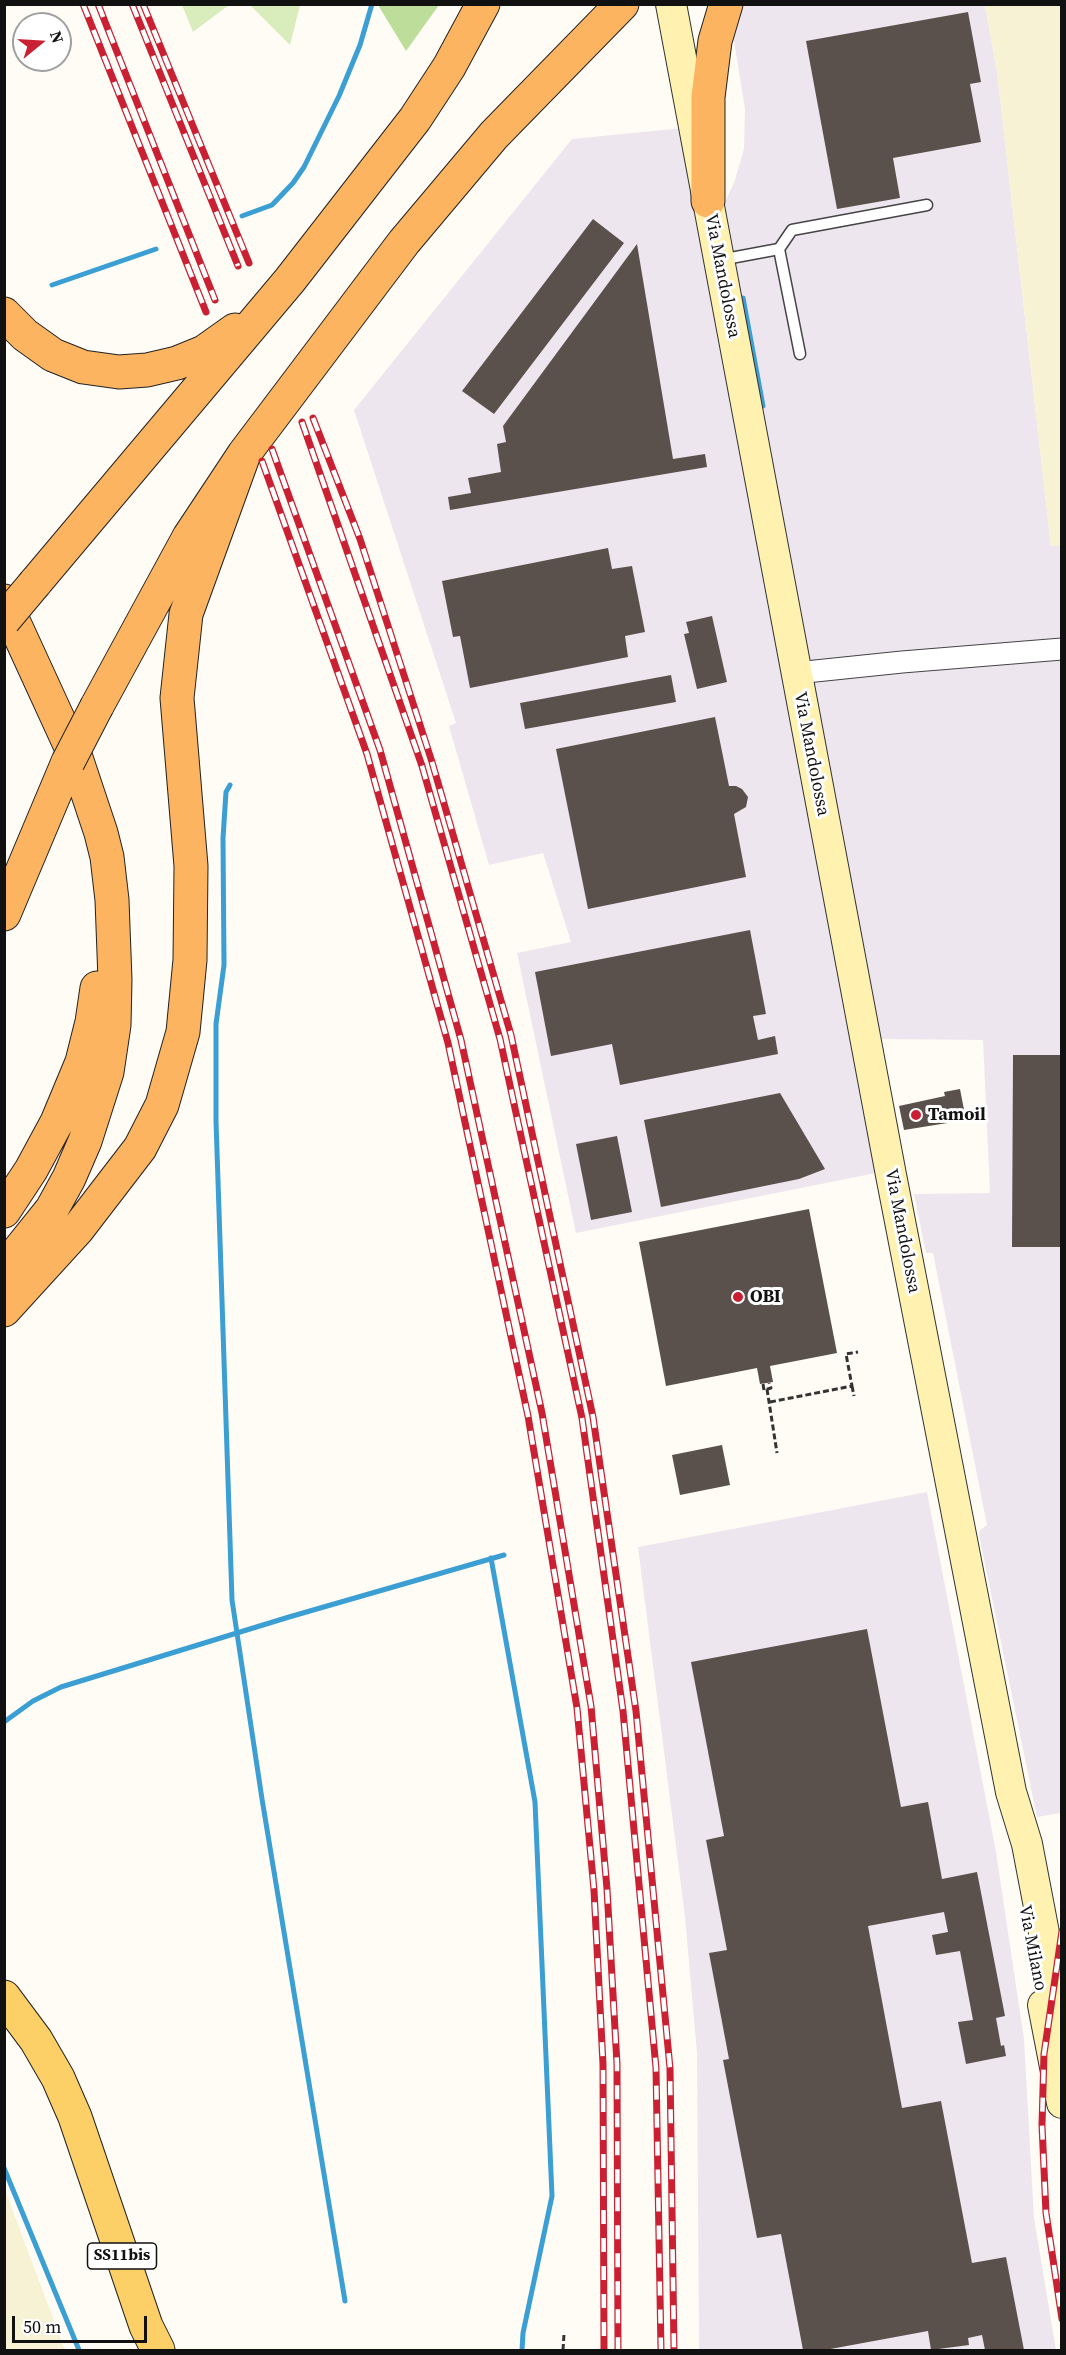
<!DOCTYPE html>
<style>
body{margin:0}
#map{position:relative;width:1066px;height:2355px;overflow:hidden;background:#fffcf5;font-family:"Source Serif 4",serif}
canvas{display:block}
.frame{position:absolute;inset:0;border:6px solid #111;pointer-events:none}
.north{position:absolute;left:12px;top:12px;width:60px;height:60px;box-sizing:border-box;background:#fff;border:2px solid #a0a0a0;border-radius:50%;rotate:72deg;font-size:16px;font-weight:700;line-height:24px;text-align:center;color:#111}
.north::after{content:'';display:block;margin:auto;width:21px;height:27px;background:#c92133;clip-path:polygon(50% 0,100% 100%,50% 72%,0 100%)}
.scale{position:absolute;left:12px;top:2316px;width:135px;height:27px;box-sizing:border-box;border:3px solid #111;border-top:0;padding-left:8px;font-size:18px;line-height:21px;white-space:nowrap;color:#111;-webkit-text-stroke:4px #fff;paint-order:stroke}
</style>
<div id="map">
<canvas width="1066" height="2355"></canvas>
<div class="frame"></div>
<div class="north">N</div>
<div class="scale">50 m</div>
</div>
<script>
const g = document.querySelector('canvas').getContext('2d');
g.lineJoin = 'round';
function paint(path, color) { g.fillStyle = color; g.fill(path, 'evenodd'); }
const toPath = rows => new Path2D(rows.map(r => 'M' + r).join(''));
function strokePath(path, color, width, dash) { g.strokeStyle = color; g.lineWidth = width; g.lineCap = dash ? 'butt' : 'round'; g.setLineDash(dash || []); g.stroke(path); }
function write(font, color, halo, rows, align = 'center') {
  g.font = font + ' "Source Serif 4",serif'; g.lineWidth = 6; g.setLineDash([]); g.textBaseline = 'middle'; g.strokeStyle = halo; g.fillStyle = color; for (const [text, x, y, turn = 0] of rows) {
    g.save(); g.translate(x, y); g.rotate((+turn || 0) * Math.PI / 180); g.textAlign = isNaN(turn) ? turn : align; if (halo) g.strokeText(text, 0, 0); g.fillText(text, 0, 0); g.restore();
  }
}
const industrial = toPath([
 [739,5,985,5,997,71,1051,546,1061,546,1061,645,807,664,722,208,734,183,744,149,745,109,734,41,734,18],
 [683,128,881,1172,576,1233,517,953,571,942,543,853,489,865,449,726,456,723,354,410,572,139],
 [1061,658,1061,1813,1037,1817,979,1535,980,1530,987,1525,933,1253,926,1253,914,1194,990,1193,983,1040,878,1039,810,679],
 [927,1492,996,1852,1024,2039,1034,2218,1056,2350,699,2350,697,2053,685,1917,638,1547]
]);
const farmland = toPath([
 [985,5,1061,5,1061,546,1051,546,997,71],
 [5,2190,65,2350,5,2350]
]);
const green = toPath([
 [182,5,229,5,193,32],
 [250,5,300,5,290,45]
]);
const forest = toPath([
 [378,5,439,5,406,51]
]);
const stream = toPath([
 [242,216,272,205,293,183,304,167,339,96,360,45,372,4],
 [52,285,156,249],
 [743,298,763,406],
 [230,785,226,792,223,838,224,965,216,1024,216,1121,232,1600,262,1799,345,2301],
 [491,1558,535,1802,552,2196,523,2333,522,2350],
 [4,1722,33,1701,61,1687,289,1617,504,1555],
 [4,2168,79,2350]
]);
const building = toPath([
 [968,12,981,82,970,84,981,142,893,158,900,198,837,209,806,41],
 [593,219,624,243,494,414,462,391],
 [637,244,673,459,705,454,707,467,450,510,448,497,471,493,468,478,501,472,497,444,506,442,503,426],
 [608,548,612,569,632,566,645,632,625,636,628,657,470,688,460,636,453,637,442,581],
 [712,616,727,682,697,689,684,634,689,633,686,622],
 [671,675,676,702,525,729,520,703],
 [715,717,729,786,736,786,742,789,748,797,746,807,734,814,746,877,588,909,556,749],
 [750,930,766,1014,753,1016,758,1040,775,1036,778,1054,620,1085,612,1044,551,1056,535,972],
 [1013,1055,1062,1055,1062,1247,1012,1247],
 [960,1089,966,1120,904,1130,899,1106,945,1096,944,1092],
 [780,1093,825,1169,799,1179,661,1207,644,1120],
 [617,1136,632,1212,591,1220,576,1144],
 [809,1209,837,1353,770,1366,773,1382,760,1384,757,1368,666,1386,639,1242],
 [722,1445,730,1485,680,1495,672,1455],
 [867,1629,901,1807,928,1802,942,1879,977,1872,1005,2016,996,2018,1001,2046,1004,2045,1006,2056,966,2064,958,2022,973,2020,960,1951,936,1955,932,1935,948,1932,944,1912,868,1926,902,2108,941,2101,972,2263,1006,2257,1024,2350,985,2350,982,2335,968,2338,969,2345,931,2350,928,2331,825,2350,803,2350,781,2234,757,2238,723,2060,729,2059,709,1953,727,1950,706,1840,724,1836,691,1662]
]);
const path = toPath([
 [763,1384,764,1390,771,1388,769,1383],
 [852,1386,854,1396],
 [767,1389,777,1453],
 [770,1402,852,1386,846,1354,858,1352],
 [563,2350,564,2334]
]);
const service = toPath([
 [779,249,792,230,927,205],
 [720,260,779,249,800,354]
]);
const minor = toPath([
 [796,673,902,662,1062,649]
]);
const secondary = toPath([
 [671,4,891,1175,1011,1792,1027,1844,1062,2027],
 [1043,2005,1062,2103]
]);
const primary = toPath([
 [4,1997,36,2040,58,2078,75,2117,146,2326,158,2350]
]);
const trunk = toPath([
 [708,201,708,97,715,41,726,4],
 [4,314,25,335,53,355,83,367,119,372,147,370,177,363,204,352,235,330],
 [35,583,290,280,415,119,449,67,483,4],
 [4,601,76,758,101,833,107,857,112,900,115,980,114,1025,107,1072,85,1141,69,1178,52,1209,4,1269],
 [97,706,189,537,244,454,404,242,494,135,622,4],
 [4,914,68,762],
 [4,1211,31,1170,57,1122,82,1062,92,1022,97,988],
 [4,1310,77,1230,140,1148,162,1105,183,1032,190,960,191,866,177,698,186,614,244,454]
]);
const rail = toPath([
 [83,4,206,312],
 [98,4,215,300],
 [132,4,238,266],
 [143,4,249,263],
 [313,418,360,539,432,762,511,1035,593,1417,636,1711,670,2068,674,2350],
 [302,422,422,766,500,1039,582,1418,623,1711,656,2068,661,2350],
 [272,449,380,750,461,1040,542,1413,591,1706,607,1889,617,2064,618,2350],
 [262,461,367,754,448,1043,528,1416,577,1708,594,1890,603,2064,604,2350],
 [1062,1931,1044,2054,1042,2125,1046,2213,1062,2319]
]);
const trunkBridge = toPath([
 [4,620,35,583],
 [68,762,97,706]
]);
const markers = [
 [916,1115,6,"#c92133"],
 [738,1297,6,"#c92133"]
];
const shields = [
 [122,2256,69]
];
const shieldNames = [
 ["SS11bis",122,2256]
];
const streetNames = [
 ["Via Mandolossa",722,276,79],
 ["Via Mandolossa",811,754,79],
 ["Via Mandolossa",902,1231,79],
 ["Via Milano",1032,1948,79]
];
const poiNames = [
 ["Tamoil",928,1115],
 ["OBI",750,1297]
];
paint(industrial, '#eee6ef');
paint(farmland, '#f7f2d3');
paint(green, '#d8ecbc');
paint(forest, '#bdde9a');
strokePath(stream, '#3b9fd3', 5);
paint(building, '#5a514d');
strokePath(service, '#444', 13);
strokePath(minor, '#444', 23);
strokePath(secondary, '#333', 32);
strokePath(primary, '#222', 35);
strokePath(trunk, '#222', 35);
strokePath(path, '#333', 3, [6, 3]);
strokePath(service, '#fff', 10);
strokePath(minor, '#fff', 21);
strokePath(secondary, '#fff2b0', 30);
strokePath(primary, '#fdd067', 33);
strokePath(trunk, '#fcb460', 33);
strokePath(rail, '#c92133', 7);
strokePath(rail, '#fff', 4.5, [14]);
strokePath(trunkBridge, '#222', 35, []);
strokePath(trunkBridge, '#fcb460', 33);
for (const [x, y, r, color] of markers) { const dot = new Path2D(); dot.arc(x, y, r, 0, 2 * Math.PI); g.fillStyle = color; g.fill(dot); strokePath(dot, '#fff', 2); }
for (const [x, y, w] of shields) { const box = new Path2D(); box.roundRect(x - w / 2, y - 13, w, 26, 4.5); g.fillStyle = '#fff'; g.fill(box); strokePath(box, '#111', 1.5); }
write('bold 16px', '#111', null, shieldNames);
write('18px', '#111', '#fff', streetNames);
write('bold 18px', '#111', '#fff', poiNames, 'left');
</script>
